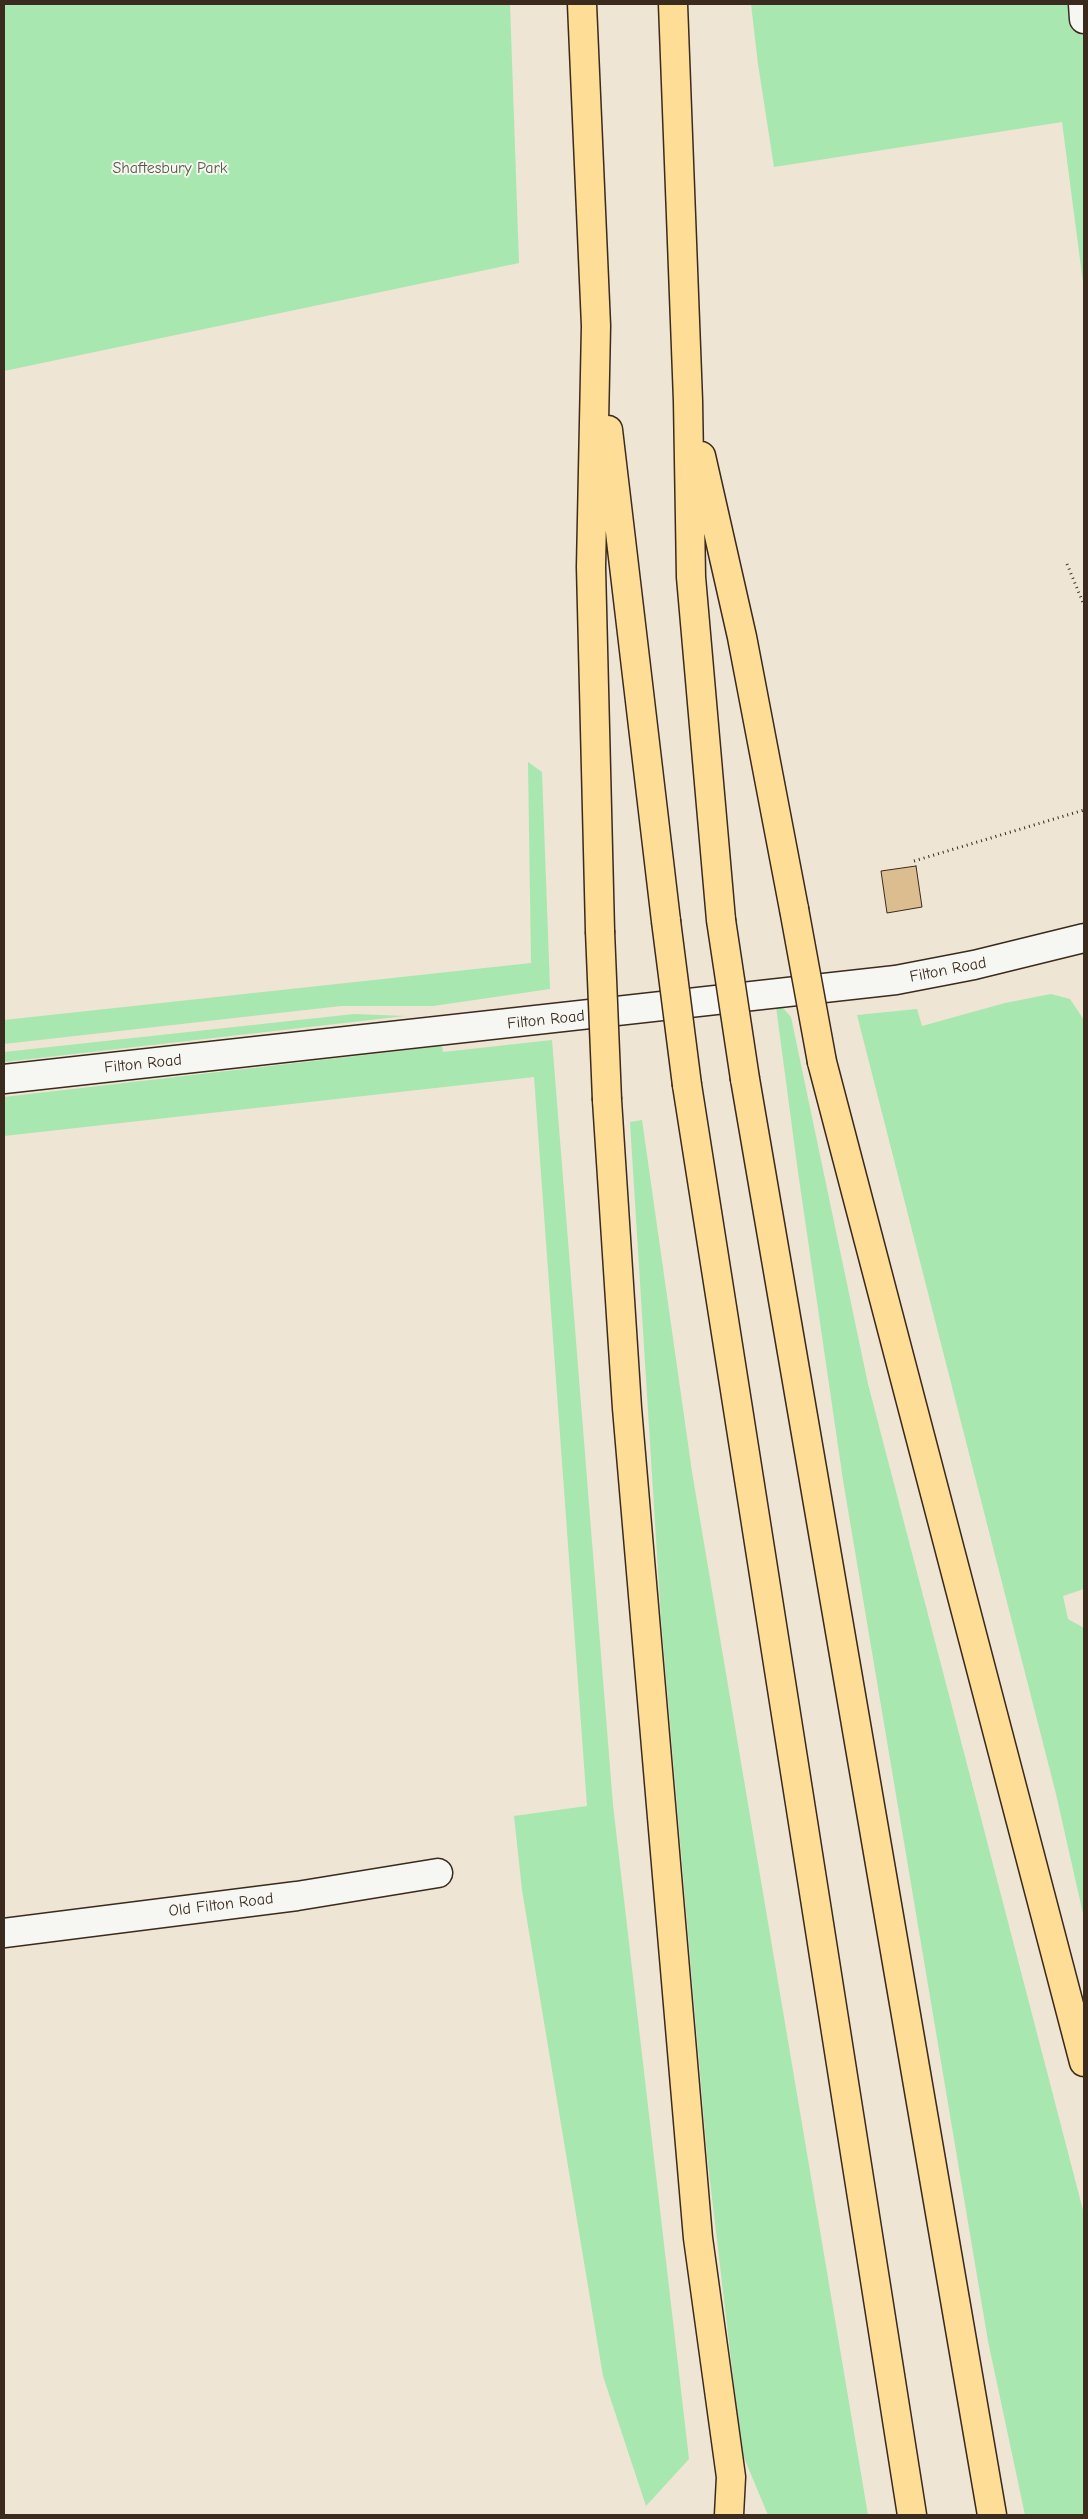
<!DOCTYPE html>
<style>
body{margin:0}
#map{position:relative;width:1088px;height:2519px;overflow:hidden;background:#eee5d4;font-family:"Comic Neue",sans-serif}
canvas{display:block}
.frame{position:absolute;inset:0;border:5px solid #3b2a1e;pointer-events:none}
</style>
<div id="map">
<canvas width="1088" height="2519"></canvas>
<div class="frame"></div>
</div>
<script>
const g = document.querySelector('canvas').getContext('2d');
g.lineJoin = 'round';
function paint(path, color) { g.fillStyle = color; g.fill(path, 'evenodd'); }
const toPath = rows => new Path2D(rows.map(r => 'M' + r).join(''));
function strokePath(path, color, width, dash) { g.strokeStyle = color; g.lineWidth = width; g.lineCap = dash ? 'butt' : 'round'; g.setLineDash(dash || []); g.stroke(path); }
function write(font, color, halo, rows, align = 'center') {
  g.font = font + ' "Comic Neue",sans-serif'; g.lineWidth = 4; g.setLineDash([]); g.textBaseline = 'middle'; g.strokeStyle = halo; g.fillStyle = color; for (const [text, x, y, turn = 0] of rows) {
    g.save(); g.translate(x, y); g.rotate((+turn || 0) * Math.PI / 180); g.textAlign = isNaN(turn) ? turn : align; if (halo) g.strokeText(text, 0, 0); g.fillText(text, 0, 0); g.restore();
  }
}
const green = toPath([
 [4,4,510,4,519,263,4,371],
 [751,4,1084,4,1084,290,1062,122,774,167,758,64],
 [528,762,542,772,550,989,433,1006,341,1006,4,1044,4,1020,531,963],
 [1051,994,1070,999,1084,1020,1084,1589,1063,1596,1068,1619,1084,1628,1084,1918,1056,1794,857,1015,917,1009,922,1026,1005,1003],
 [775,999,791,1017,868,1384,1084,2214,1084,2515,1025,2515,988,2341,843,1480,798,1172],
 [354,1014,405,1016,4,1062,4,1052],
 [552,1040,613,1805,689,2459,646,2506,603,2376,522,1890,514,1816,587,1806,534,1077,4,1136,4,1097,442,1046,443,1052],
 [642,1120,692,1472,868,2515,768,2515,742,2453,707,2155,661,1619,630,1122]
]);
const building = toPath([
 [916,866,922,907,887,913,881,871,916,866]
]);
const path = toPath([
 [1067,564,1084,605],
 [914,861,1084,810]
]);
const minor = toPath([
 [1083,4,1084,19],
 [4,1079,896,980,974,965,1084,938],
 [4,1933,297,1896,438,1873]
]);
const highway = toPath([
 [582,4,596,326,591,567,600,931],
 [673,4,688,401,691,577,721,920],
 [608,430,666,921],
 [701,456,742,637,794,909],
 [822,1062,1084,2062],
 [745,1079,992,2515],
 [687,1085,912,2515],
 [607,1100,627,1408,698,2238,731,2477,729,2515]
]);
const highwayBridge = toPath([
 [794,909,822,1062],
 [721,920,745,1079],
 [666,921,687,1085],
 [600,931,607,1100]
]);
const parkNames = [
 ["Shaftesbury Park",170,168]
];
const streetNames = [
 ["Filton Road",948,970,-11],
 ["Filton Road",546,1020,-6],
 ["Filton Road",143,1064,-6],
 ["Old Filton Road",221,1905,-7]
];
paint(green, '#a8e7af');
paint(building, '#dbbd8f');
strokePath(building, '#3b2a1e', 1);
strokePath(minor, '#3b2a1e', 31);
strokePath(highway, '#3b2a1e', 31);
strokePath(path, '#3b2a1e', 3, [1, 4]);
strokePath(minor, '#f6f6f2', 28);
strokePath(highway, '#fedd96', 28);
strokePath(highwayBridge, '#3b2a1e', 31, []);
strokePath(highwayBridge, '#fedd96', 28);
write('16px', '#565942', '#f6f6f2', parkNames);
write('16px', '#3b2a1e', '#f6f6f2', streetNames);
</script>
